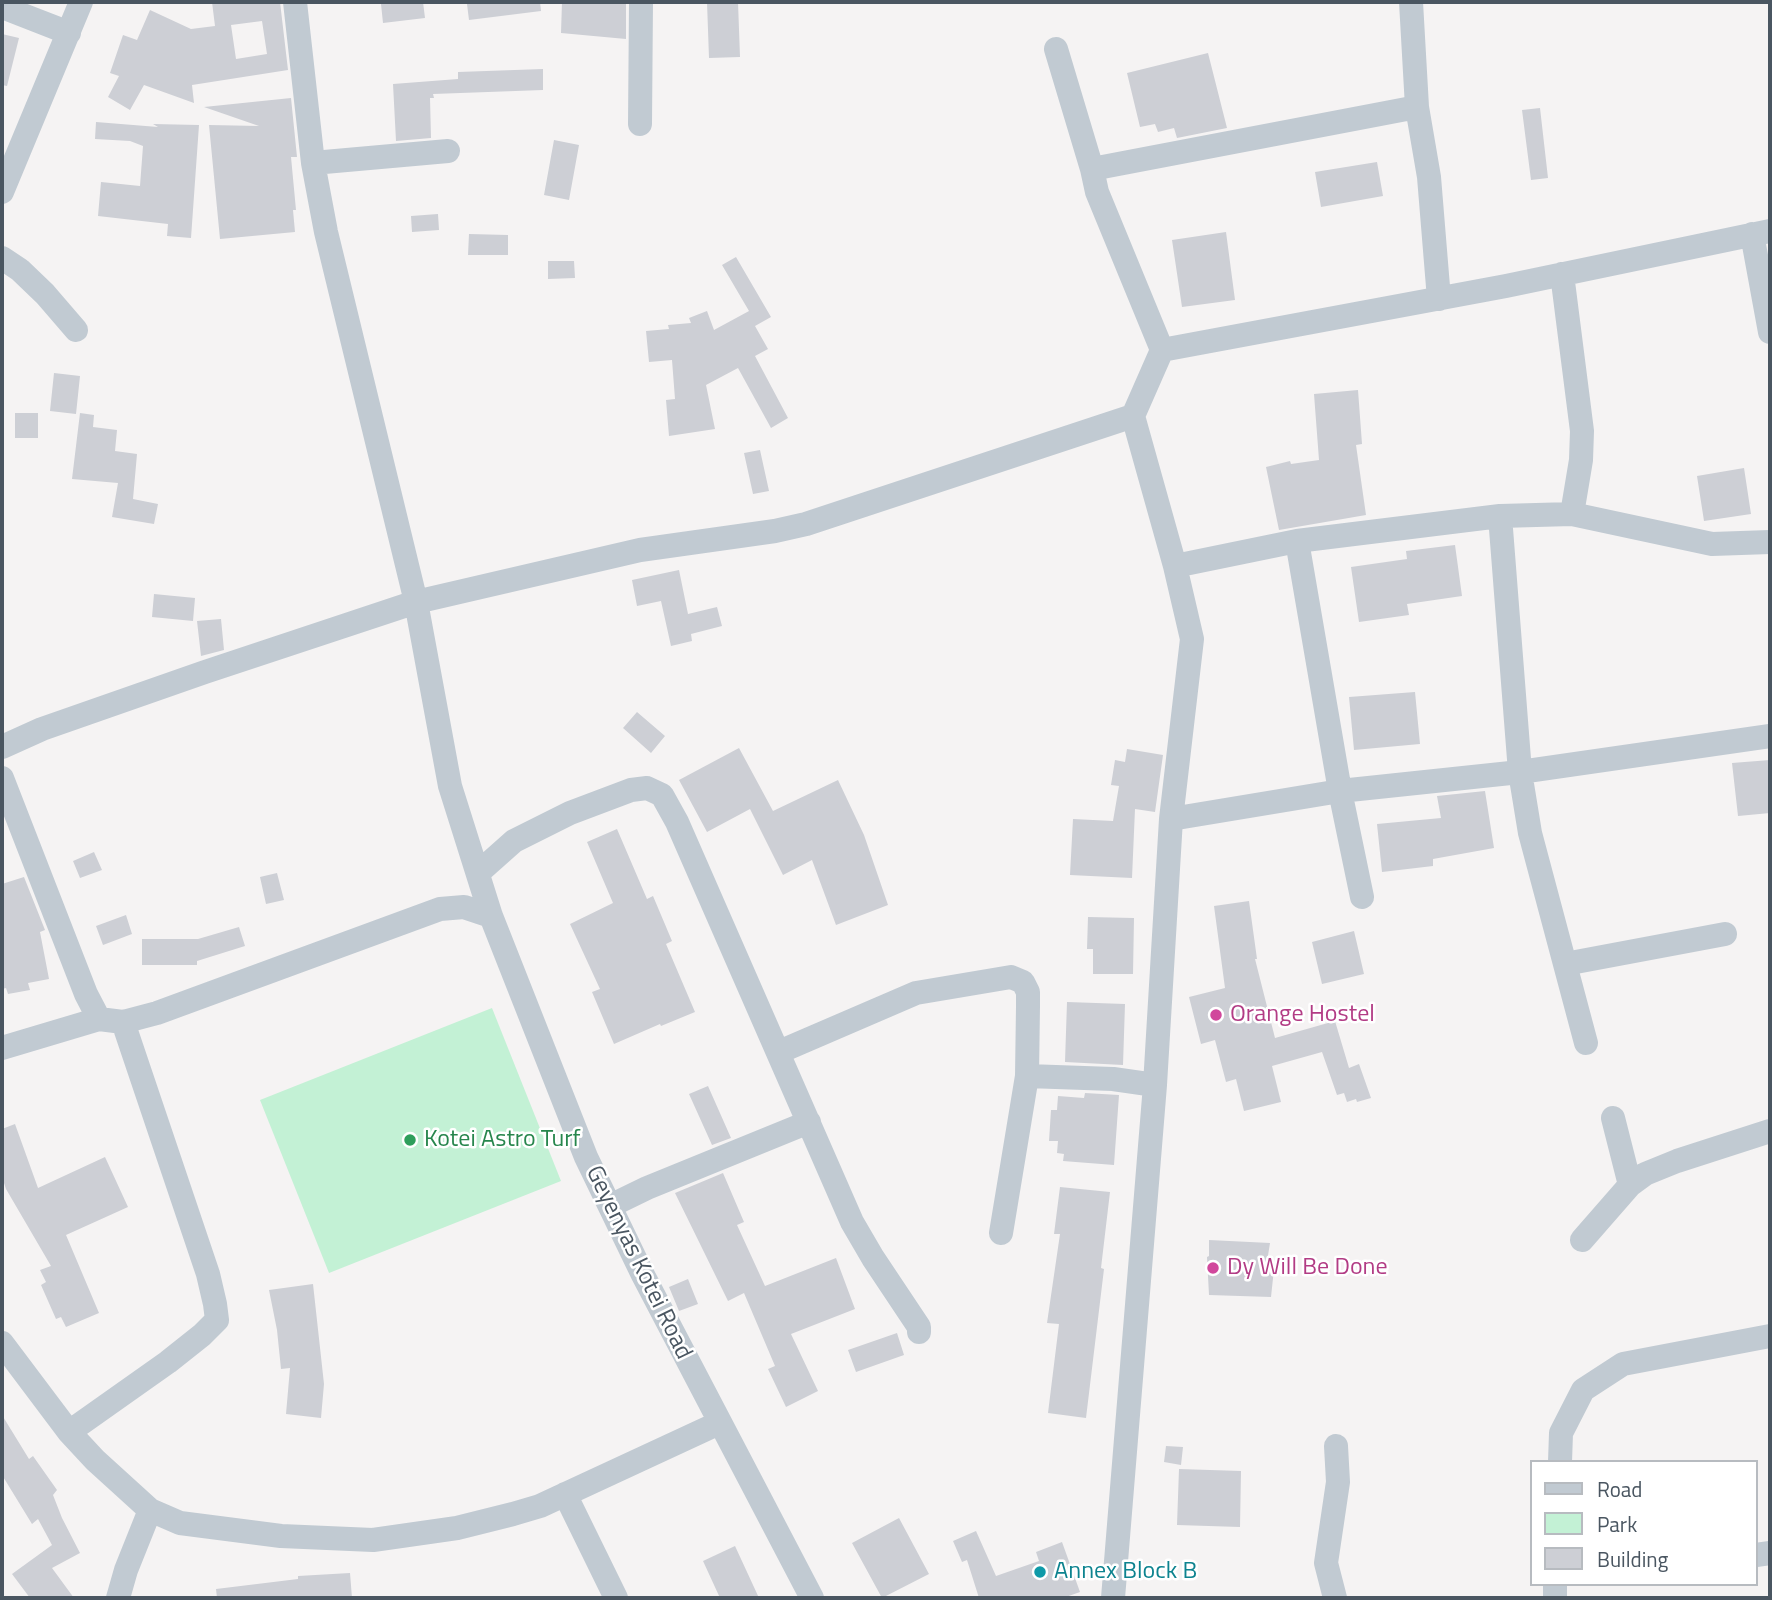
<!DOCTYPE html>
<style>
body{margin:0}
#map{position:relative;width:1772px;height:1600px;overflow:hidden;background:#f5f3f3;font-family:"Titillium Web",sans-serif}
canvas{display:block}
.frame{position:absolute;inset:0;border:4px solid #4a5661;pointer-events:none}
.legend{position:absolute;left:1530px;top:1460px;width:228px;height:126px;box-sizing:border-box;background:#fff;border:2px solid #b7bbc0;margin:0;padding:9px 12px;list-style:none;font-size:21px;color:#4a5661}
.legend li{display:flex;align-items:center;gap:14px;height:35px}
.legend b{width:35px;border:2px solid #b7bbc0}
</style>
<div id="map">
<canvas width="1772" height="1600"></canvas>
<div class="frame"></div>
<ul class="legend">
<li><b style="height:9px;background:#c1cad2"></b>Road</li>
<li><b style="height:19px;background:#c3f1d5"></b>Park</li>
<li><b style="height:19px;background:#cdcfd5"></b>Building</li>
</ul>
</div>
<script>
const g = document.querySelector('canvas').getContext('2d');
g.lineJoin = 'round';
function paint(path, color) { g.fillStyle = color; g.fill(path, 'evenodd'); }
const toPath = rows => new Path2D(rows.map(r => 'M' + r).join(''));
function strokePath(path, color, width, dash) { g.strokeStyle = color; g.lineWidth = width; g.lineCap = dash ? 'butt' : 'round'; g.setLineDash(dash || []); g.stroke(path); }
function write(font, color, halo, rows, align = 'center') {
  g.font = font + ' "Titillium Web",sans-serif'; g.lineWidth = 5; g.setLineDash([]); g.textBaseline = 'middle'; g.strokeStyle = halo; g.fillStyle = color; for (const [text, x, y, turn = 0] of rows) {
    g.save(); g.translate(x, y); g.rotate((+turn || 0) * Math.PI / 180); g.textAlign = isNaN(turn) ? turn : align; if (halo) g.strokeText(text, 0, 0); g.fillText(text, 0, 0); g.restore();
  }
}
const green = toPath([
 [492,1008,561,1181,329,1273,260,1100]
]);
const building = toPath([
 [212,2,280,2,288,70,192,85,194,103,144,85,130,110,108,97,119,76,110,73,123,35,137,40,150,10,191,29,215,26],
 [262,21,267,54,236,59,231,25],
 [396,2,423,2,425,18,383,23,381,4],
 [488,2,540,2,541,11,469,20,467,4],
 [562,2,626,2,626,39,561,33],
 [707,2,738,2,740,57,709,58],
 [2,34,19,38,7,86,2,85],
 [1208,53,1227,128,1177,138,1174,128,1158,132,1155,124,1140,127,1127,73],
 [543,69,543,90,433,94,434,98,430,98,431,138,396,141,393,84,458,79,458,72],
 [291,98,297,157,291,157,296,210,293,210,295,232,220,239,209,125,259,126,204,107],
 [1540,108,1548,178,1531,180,1522,110],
 [96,122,158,127,153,124,199,125,191,238,167,236,168,224,98,216,101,182,140,186,143,146,130,141,95,139],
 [554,140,579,145,569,200,544,195],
 [1377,162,1383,196,1321,207,1315,172],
 [438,214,439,230,412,232,411,216],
 [1226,232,1235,300,1182,307,1172,240],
 [469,234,508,235,508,255,468,255],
 [736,257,771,317,755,326,768,349,755,356,788,418,771,428,738,368,706,385,715,429,669,436,666,400,675,399,672,360,649,362,646,331,669,329,668,325,691,323,689,318,707,311,714,330,749,311,722,265],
 [548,261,574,261,575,278,548,279],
 [54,373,80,376,76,414,50,411],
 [1358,390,1362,444,1356,445,1366,515,1279,530,1266,467,1290,461,1291,464,1319,460,1314,394],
 [15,413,38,413,38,438,15,438],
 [80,413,94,415,93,427,117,430,115,451,137,454,133,499,158,504,154,524,112,517,118,483,72,479],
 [760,450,769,491,753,494,744,453],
 [1744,468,1751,514,1704,521,1697,476],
 [1455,545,1462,596,1407,604,1409,615,1359,622,1351,567,1407,559,1406,551],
 [679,570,688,614,717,607,722,626,691,634,692,641,671,646,661,601,637,606,632,580],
 [154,594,195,598,193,621,152,617],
 [221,619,224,650,201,656,197,621],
 [1415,692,1420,744,1354,750,1349,697],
 [637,712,665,736,651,753,623,728],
 [739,748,773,811,838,780,864,835,888,905,836,925,812,860,783,875,750,809,707,832,679,780],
 [1127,749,1163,755,1155,812,1135,809,1132,878,1070,875,1073,819,1113,821,1119,786,1111,785,1115,760,1125,762],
 [1770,760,1770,813,1738,816,1732,763],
 [1485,791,1494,848,1433,859,1433,866,1382,872,1377,824,1441,818,1437,796],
 [617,829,647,899,653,896,672,941,666,944,695,1012,661,1026,660,1024,614,1044,592,992,600,989,570,924,613,903,587,842],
 [94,852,102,870,80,878,73,861],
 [277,873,284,900,266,904,260,877],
 [24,877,45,930,40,932,49,979,28,983,30,990,8,994,6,988,2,989,2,884],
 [1249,901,1257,959,1255,959,1275,1038,1335,1021,1349,1068,1359,1064,1371,1098,1357,1102,1356,1099,1347,1102,1344,1093,1337,1095,1322,1052,1272,1066,1281,1102,1244,1111,1236,1079,1226,1082,1215,1040,1201,1044,1189,997,1225,988,1214,906],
 [126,915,132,934,103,945,96,926],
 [1088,917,1134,918,1133,974,1093,974,1093,949,1087,949],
 [239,927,245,946,197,961,197,965,142,965,142,939,198,939],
 [1354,931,1364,974,1322,984,1312,942],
 [1067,1002,1125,1004,1123,1065,1065,1062],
 [708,1086,731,1138,712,1145,689,1094],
 [1085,1093,1119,1095,1114,1165,1063,1161,1064,1154,1057,1153,1058,1141,1049,1141,1051,1110,1057,1110,1058,1096,1084,1098],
 [15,1124,38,1188,105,1157,128,1207,66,1235,99,1313,66,1327,61,1317,56,1319,41,1285,46,1282,40,1270,51,1266,6,1189,2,1177,2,1129],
 [723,1173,744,1222,737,1225,765,1286,836,1258,855,1309,791,1334,818,1391,786,1407,768,1369,775,1366,744,1293,728,1301,675,1193],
 [1060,1187,1110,1192,1101,1268,1104,1269,1086,1418,1048,1413,1059,1324,1047,1323,1060,1234,1054,1234],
 [1209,1240,1270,1243,1266,1268,1274,1269,1271,1297,1209,1295,1207,1257,1209,1256],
 [688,1279,698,1304,679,1311,669,1287],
 [313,1284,324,1384,321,1418,286,1414,290,1368,281,1369,277,1330,269,1290],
 [897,1333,904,1355,856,1372,848,1350],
 [2,1415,29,1459,33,1456,57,1490,53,1495,62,1518,80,1553,52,1568,74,1598,30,1598,12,1574,52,1545,38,1519,32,1524,2,1475],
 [1166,1446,1183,1447,1181,1465,1164,1462],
 [1179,1469,1241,1471,1240,1527,1177,1525],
 [899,1518,929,1574,882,1598,852,1543],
 [976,1531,996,1576,1039,1561,1036,1552,1062,1542,1080,1592,1063,1598,979,1598,967,1560,962,1562,953,1541],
 [735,1546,759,1598,720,1598,703,1561],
 [350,1573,352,1598,217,1598,216,1589,298,1579,298,1576]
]);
const minor = toPath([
 [295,2,313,163,326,232,416,602,450,786,491,916,586,1157,643,1275,812,1598],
 [1411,2,1417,107,1429,177,1439,299],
 [2,7,69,33],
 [1056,49,1092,169],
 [640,124,641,2],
 [313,163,448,151],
 [2,192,81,2],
 [1752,234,1770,332],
 [2,258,20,270,45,294,76,330],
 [1562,274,1582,431,1581,460,1572,514],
 [1162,350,1506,286,1770,231],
 [1500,516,1520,772,1530,833,1586,1043],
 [1297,541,1340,791,1362,897],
 [1175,566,1297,541,1500,516,1572,514,1712,544,1770,542],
 [2,747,42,729,205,672,416,602,640,550,775,531,806,524,1133,416],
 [2,778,86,994,99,1019],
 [1171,819,1340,791,1520,772,1770,736],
 [478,873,514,841,570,813,631,790,647,788,662,795,677,822,852,1222,873,1258,919,1327,919,1332],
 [1565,964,1725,934],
 [2,1048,99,1019,123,1022,157,1013,440,909,464,907,491,916],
 [779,1052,916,993,1011,977,1023,982,1028,992,1028,1006,1027,1076,1001,1233],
 [1027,1076,1113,1079,1155,1085],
 [1613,1118,1630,1185],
 [610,1206,647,1188,809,1122],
 [1582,1240,1630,1185,1645,1174,1677,1161,1770,1131],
 [2,1343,69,1432,95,1460,150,1510,180,1523,281,1536,373,1540,457,1528,513,1514,540,1506,719,1423],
 [69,1432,168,1362,202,1335,217,1320,215,1304,208,1274,123,1022],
 [1560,1462,1561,1433,1583,1390,1623,1364,1770,1336],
 [565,1494,616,1598],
 [1756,1555,1770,1553],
 [118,1598,126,1570,150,1510],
 [1113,1598,1155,1085,1171,819,1192,639,1175,566,1133,416,1162,350,1097,192,1092,169,1417,107],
 [1335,1598,1326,1563,1338,1482,1336,1446],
 [1555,1598,1555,1584]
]);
const markers = [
 [1216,1015,7,"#d1479c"],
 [410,1140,7,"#2e9e5b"],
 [1213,1268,7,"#d1479c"],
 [1040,1572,7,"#0f9aa8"]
];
const hotelNames = [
 ["Orange Hostel",1230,1015],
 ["Dy Will Be Done",1227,1268]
];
const leisureNames = [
 ["Kotei Astro Turf",424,1140]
];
const streetNames = [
 ["Geyenyas Kotei Road",638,1263,64]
];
const cultureNames = [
 ["Annex Block B",1054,1572]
];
paint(green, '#c3f1d5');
paint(building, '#cdcfd5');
strokePath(minor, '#c1cad2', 24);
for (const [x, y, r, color] of markers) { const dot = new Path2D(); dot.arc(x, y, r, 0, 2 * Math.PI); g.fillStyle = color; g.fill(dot); strokePath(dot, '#fff', 2.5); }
write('24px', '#b23c85', '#fff', hotelNames, 'left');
write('24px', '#27864d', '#fff', leisureNames, 'left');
write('24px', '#4a5661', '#fff', streetNames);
write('24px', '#0d838f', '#fff', cultureNames, 'left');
</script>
